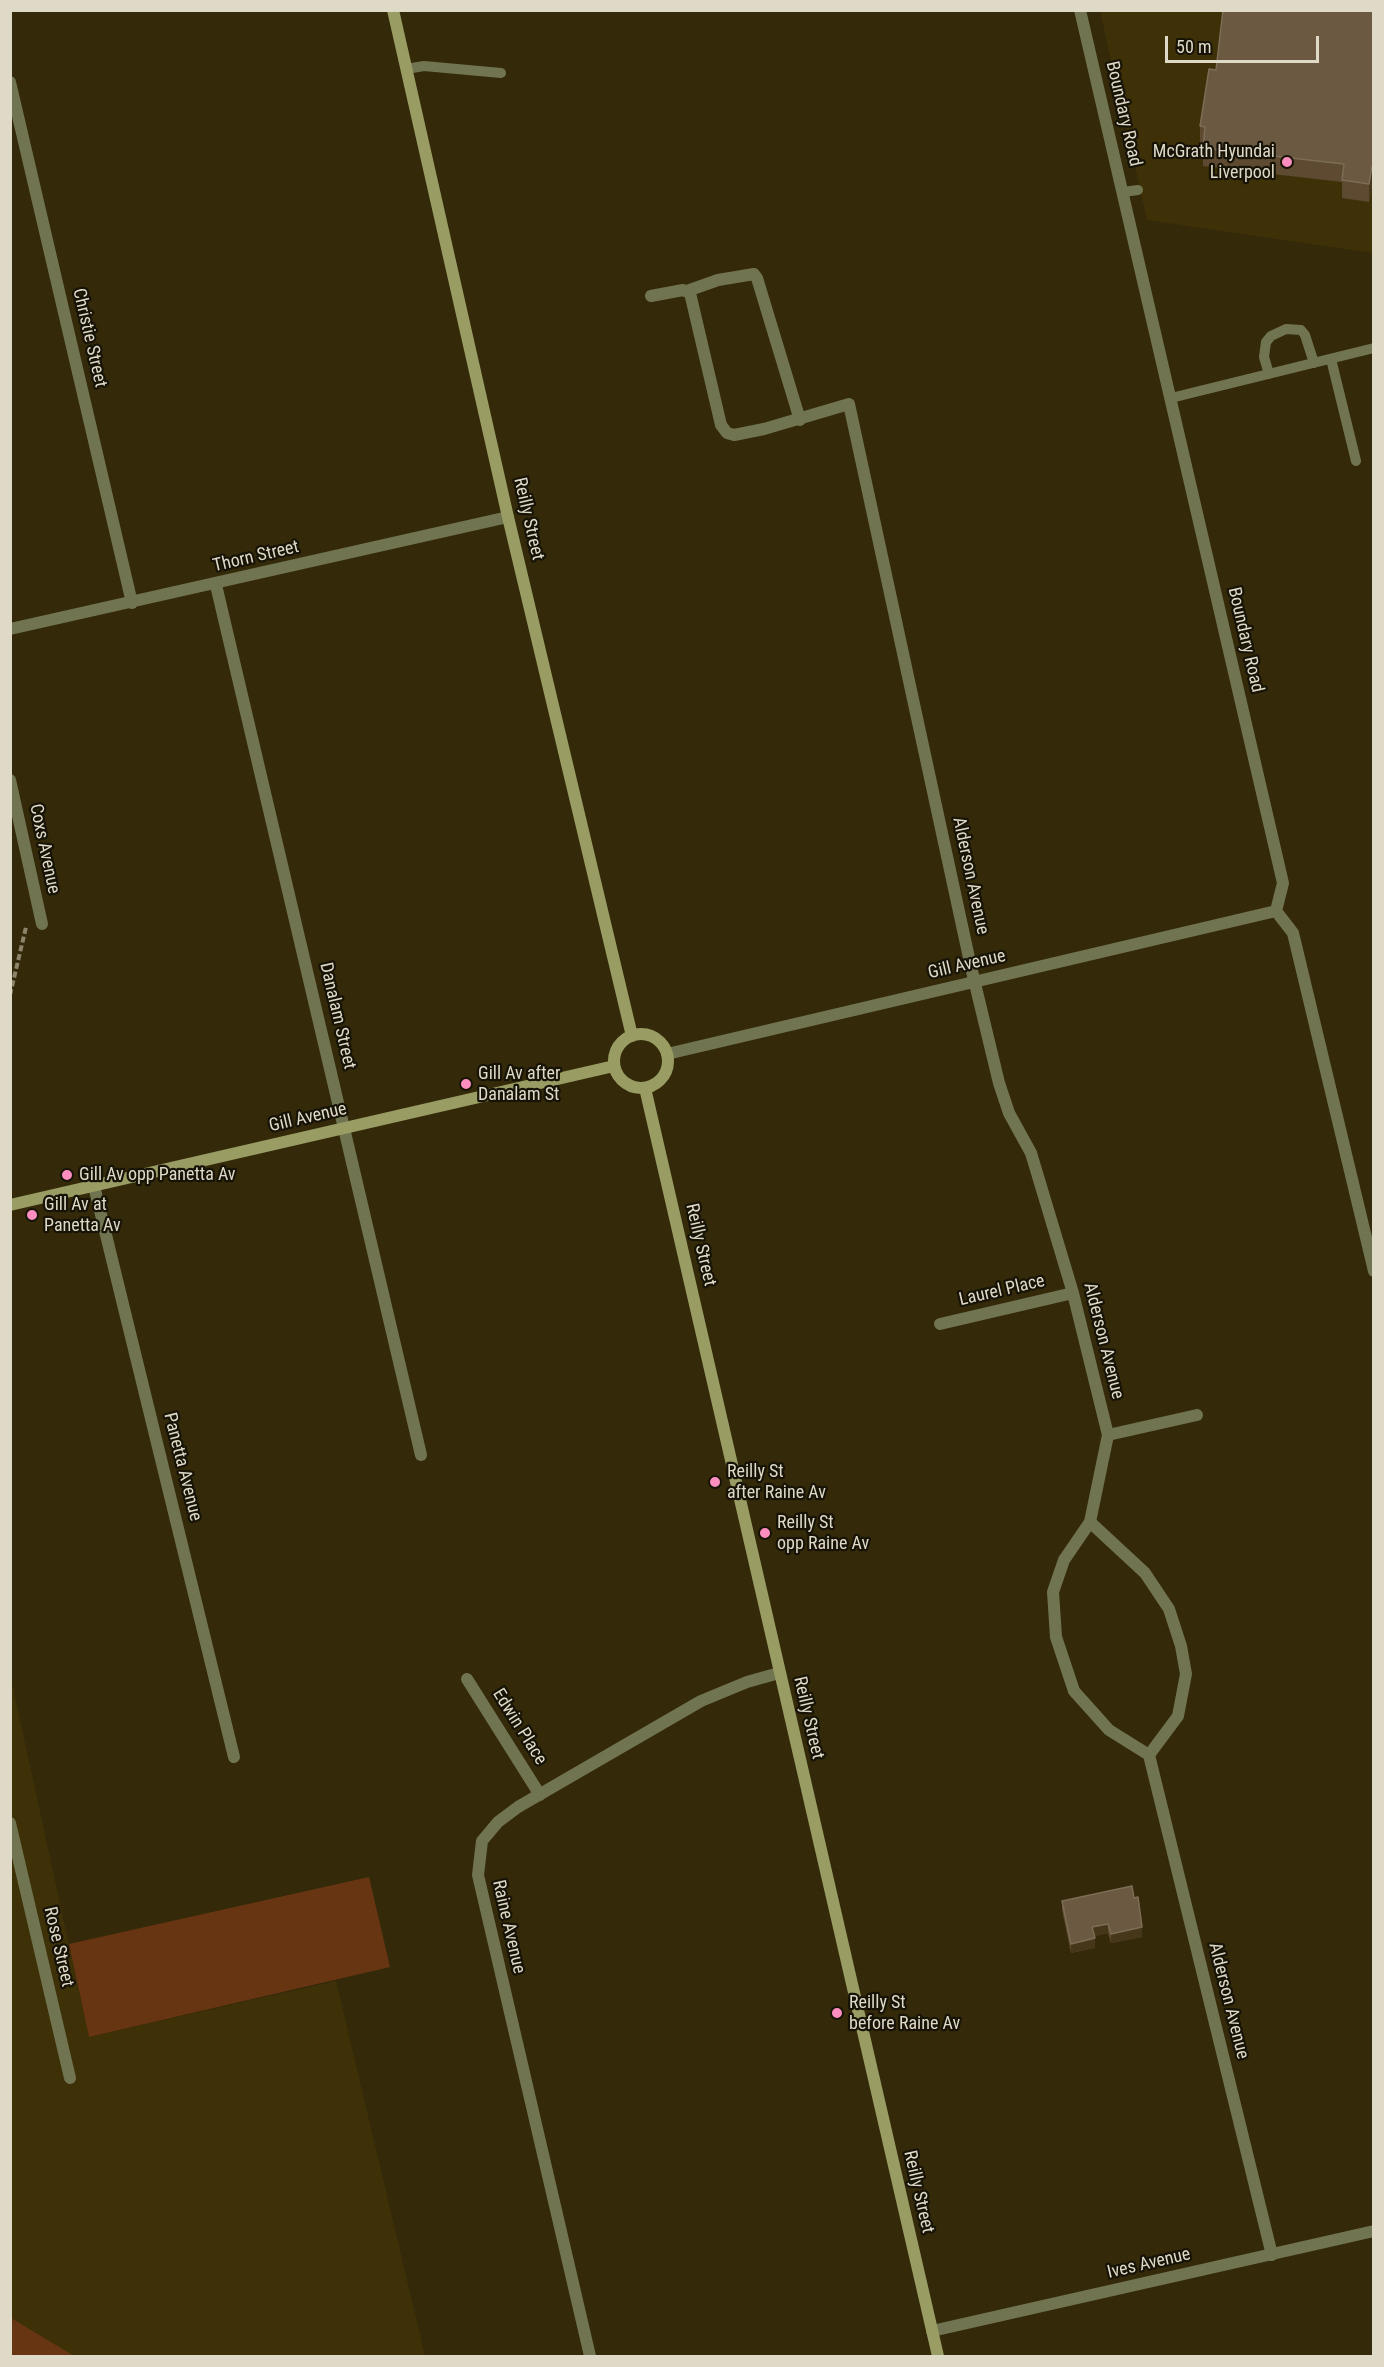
<!DOCTYPE html>
<style>
body{margin:0}
#map{position:relative;width:1384px;height:2367px;overflow:hidden;background:#342a0a;font-family:"Roboto Condensed",sans-serif}
canvas{display:block}
.frame{position:absolute;inset:0;border:12px solid #dfd9c7;pointer-events:none}
.scale{position:absolute;left:1165px;top:36px;width:154px;height:27px;box-sizing:border-box;border:3px solid #dfd9c7;border-top:0;padding-left:8px;font-size:18px;line-height:21px;white-space:nowrap;color:#dfd9c7;-webkit-text-stroke:4px #171307;paint-order:stroke}
</style>
<div id="map">
<canvas width="1384" height="2367"></canvas>
<div class="frame"></div>
<div class="scale">50 m</div>
</div>
<script>
const g = document.querySelector('canvas').getContext('2d');
g.lineJoin = 'round';
function paint(path, color) { g.fillStyle = color; g.fill(path, 'evenodd'); }
const toPath = rows => new Path2D(rows.map(r => 'M' + r).join(''));
function strokePath(path, color, width, dash) { g.strokeStyle = color; g.lineWidth = width; g.lineCap = dash ? 'butt' : 'round'; g.setLineDash(dash || []); g.stroke(path); }
function write(font, color, halo, rows, align = 'center') {
  g.font = font + ' "Roboto Condensed",sans-serif'; g.lineWidth = 4.5; g.setLineDash([]); g.textBaseline = 'middle'; g.strokeStyle = halo; g.fillStyle = color; for (const [text, x, y, turn = 0] of rows) {
    g.save(); g.translate(x, y); g.rotate((+turn || 0) * Math.PI / 180); g.textAlign = isNaN(turn) ? turn : align; if (halo) g.strokeText(text, 0, 0); g.fillText(text, 0, 0); g.restore();
  }
}
const built = toPath([
 [1100,11,1373,11,1373,253,1147,220],
 [10,1674,89,2037,336,1981,425,2356,68,2356,11,2324]
]);
const green = toPath([
 [369,1877,390,1967,89,2037,69,1944],
 [11,2318,74,2356,11,2356]
]);
const path = toPath([
 [10,995,26,927]
]);
const lane = toPath([
 [406,69,424,66,501,73],
 [1123,192,1138,190],
 [1331,359,1356,461],
 [1269,374,1264,357,1266,342,1271,336,1286,329,1301,330,1305,335,1314,363],
 [1171,398,1374,348]
]);
const street = toPath([
 [1080,10,1283,883,1276,911,1293,933,1374,1271],
 [10,82,132,603],
 [687,291,718,280,754,274,757,278,800,420],
 [651,296,683,290,690,293,721,425,727,433,734,435,764,429,849,404,971,967,999,1083,1009,1113,1031,1153,1073,1293,1108,1435,1090,1522,1064,1560,1053,1592,1056,1637,1074,1691,1109,1730,1149,1755,1272,2255],
 [216,585,421,1455],
 [10,629,508,517],
 [10,780,42,924],
 [667,1054,1276,911],
 [94,1186,234,1757],
 [940,1324,1073,1293],
 [1108,1435,1197,1415],
 [1090,1522,1145,1573,1169,1609,1181,1646,1186,1674,1178,1716,1149,1755],
 [467,1679,540,1795],
 [10,1823,70,2078],
 [932,2331,1374,2231],
 [590,2356,478,1875,482,1841,498,1822,518,1807,701,1701,747,1682,779,1673]
]);
const secondary = toPath([
 [393,10,508,517,632,1036],
 '614 1061a27 27 0 1 1 54 0a27 27 0 1 1-54 0Z',
 [645,1088,938,2356],
 [10,1205,614,1066]
]);
const wall = toPath([
 [1374,10,1374,185,1372,185,1369,202,1342,198,1342,182,1203,166,1203,145,1200,145,1200,126],
 [1062,1901,1142,1937,1111,1943,1108,1933,1094,1936,1095,1948,1071,1953,1062,1910]
]);
const shadedWall = toPath([
 [1372,166,1372,185,1369,202,1369,184],
 [1108,1924,1108,1933,1092,1937,1092,1927],
 [1142,1927,1142,1937,1111,1943,1111,1934],
 [1095,1938,1095,1948,1071,1953,1071,1944]
]);
const building = toPath([
 [1223,10,1374,10,1374,167,1372,166,1369,184,1342,180,1344,164,1203,148,1205,127,1200,126,1209,69,1216,70,1223,10],
 [1132,1886,1134,1898,1138,1897,1142,1927,1111,1934,1108,1924,1092,1927,1095,1938,1071,1944,1062,1901,1132,1886]
]);
const markers = [
 [1287,162,6,"#fd8ebf"],
 [466,1084,6,"#fd8ebf"],
 [67,1175,6,"#fd8ebf"],
 [32,1215,6,"#fd8ebf"],
 [715,1482,6,"#fd8ebf"],
 [765,1533,6,"#fd8ebf"],
 [837,2013,6,"#fd8ebf"]
];
const streetNames = [
 ["Boundary Road",1123,114,77],
 ["Christie Street",89,338,77],
 ["Reilly Street",528,519,77],
 ["Thorn Street",256,557,-13],
 ["Boundary Road",1245,640,77],
 ["Coxs Avenue",44,849,78],
 ["Alderson Avenue",970,876,78],
 ["Gill Avenue",967,965,-13],
 ["Danalam Street",337,1016,77],
 ["Gill Avenue",308,1118,-13],
 ["Reilly Street",700,1245,77],
 ["Laurel Place",1002,1291,-13],
 ["Alderson Avenue",1103,1341,76],
 ["Panetta Avenue",182,1467,76],
 ["Reilly Street",808,1718,77],
 ["Edwin Place",519,1727,58],
 ["Raine Avenue",508,1927,77],
 ["Rose Street",58,1947,77],
 ["Alderson Avenue",1228,2001,76],
 ["Reilly Street",918,2192,77],
 ["Ives Avenue",1149,2264,-13]
];
const poiNames = [
 ["McGrath Hyundai",1275,152,"right"],
 ["Liverpool",1275,173,"right"],
 ["Gill Av after",478,1074],
 ["Danalam St",478,1095],
 ["Gill Av opp Panetta Av",79,1175],
 ["Gill Av at",44,1205],
 ["Panetta Av",44,1226],
 ["Reilly St",727,1472],
 ["after Raine Av",727,1493],
 ["Reilly St",777,1523],
 ["opp Raine Av",777,1544],
 ["Reilly St",849,2003],
 ["before Raine Av",849,2024]
];
paint(built, '#3e3108');
paint(green, '#673512');
strokePath(path, '#8c846b', 4, [6, 3]);
strokePath(lane, '#717451', 10);
strokePath(street, '#717451', 12);
strokePath(secondary, '#999d64', 12);
paint(wall, '#5d4a30');
paint(shadedWall, '#47371a');
paint(building, '#6b5941');
strokePath(building, '#7d6d56', 1.5);
for (const [x, y, r, color] of markers) { const dot = new Path2D(); dot.arc(x, y, r, 0, 2 * Math.PI); g.fillStyle = color; g.fill(dot); strokePath(dot, '#171307', 2); }
write('18px', '#dfd9c7', '#171307', streetNames);
write('18px', '#dfd9c7', '#171307', poiNames, 'left');
</script>
